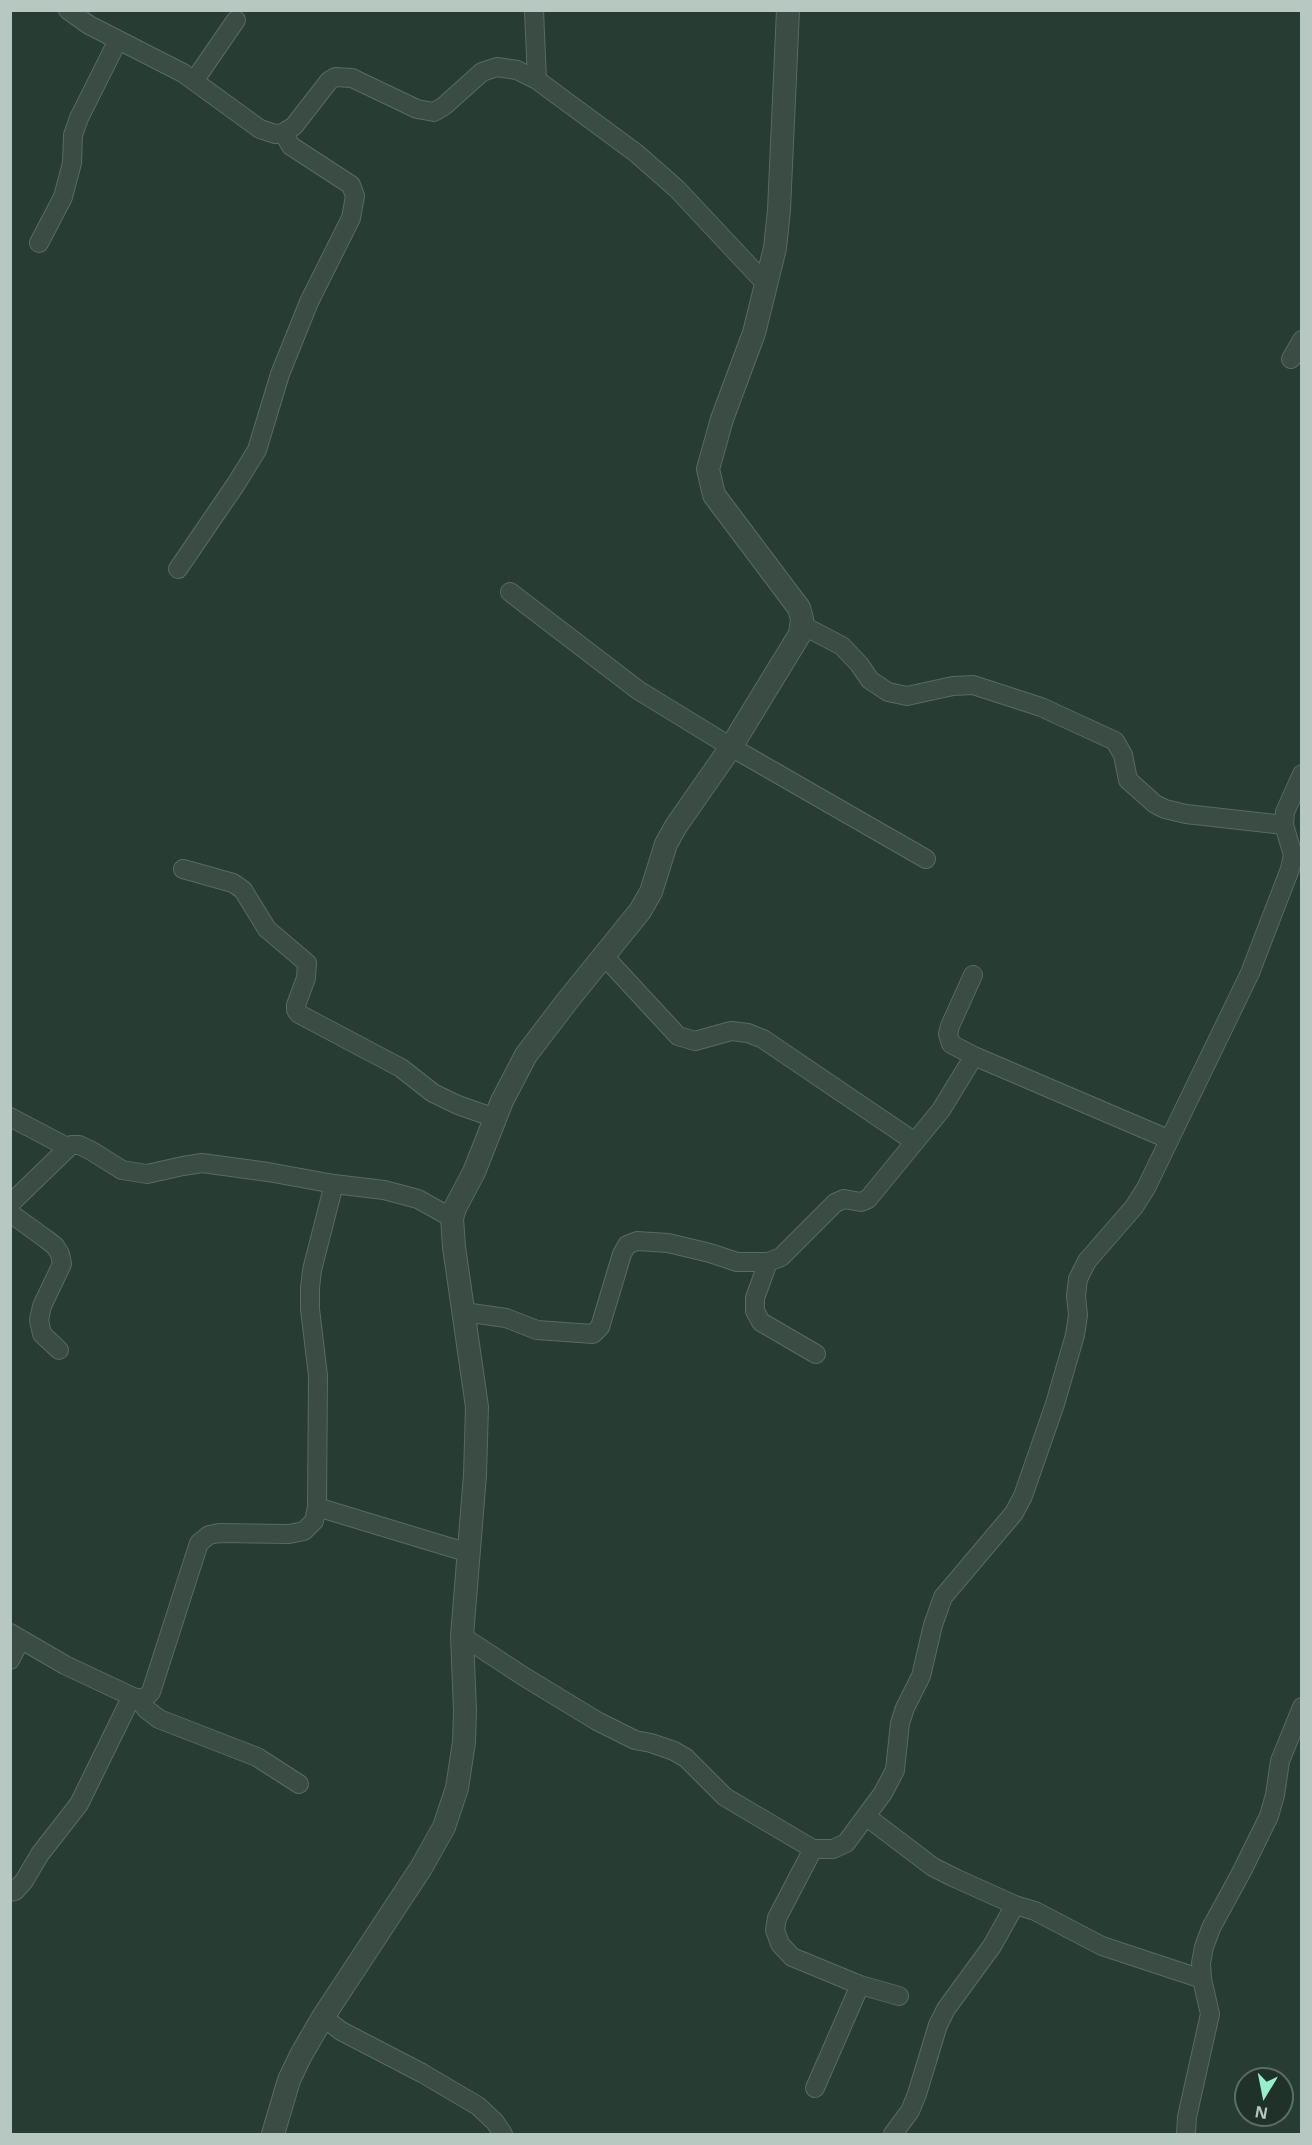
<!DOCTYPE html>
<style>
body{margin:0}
#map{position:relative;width:1312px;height:2145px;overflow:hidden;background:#273c33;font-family:"Open Sans",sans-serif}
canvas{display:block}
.frame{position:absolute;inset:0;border:12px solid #b7c7c1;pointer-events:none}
.north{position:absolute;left:1234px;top:2067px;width:60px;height:60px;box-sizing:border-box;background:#20312a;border:2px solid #5c6d66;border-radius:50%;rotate:190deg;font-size:16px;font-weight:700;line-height:24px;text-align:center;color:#b7c7c1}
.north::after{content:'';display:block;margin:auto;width:21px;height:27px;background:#97edcc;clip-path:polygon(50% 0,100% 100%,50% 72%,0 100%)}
</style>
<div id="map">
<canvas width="1312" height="2145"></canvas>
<div class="frame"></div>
<div class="north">N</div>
</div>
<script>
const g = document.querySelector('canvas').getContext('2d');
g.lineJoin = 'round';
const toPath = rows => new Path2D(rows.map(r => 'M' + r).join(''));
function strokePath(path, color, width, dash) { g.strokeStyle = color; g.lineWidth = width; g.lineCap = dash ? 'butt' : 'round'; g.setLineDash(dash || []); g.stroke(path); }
const minor = toPath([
 [68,10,89,25,183,73,260,129,275,134,283,133,294,126,329,81,335,77,352,78,417,109,434,112,444,106,482,72,497,67,517,70,537,80,636,153,677,189,766,284],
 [534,10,537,80],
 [194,81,236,20],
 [39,243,63,197,72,163,73,135,79,118,118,40],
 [1291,359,1302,340],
 [178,569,236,484,257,450,280,374,309,302,351,218,355,196,351,185,291,146,283,133],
 [510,592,638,690,731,747,926,859],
 [802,625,842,646,859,664,870,680,888,692,907,696,953,686,973,685,1041,707,1115,741,1123,755,1128,780,1155,804,1165,809,1186,814,1284,825],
 [183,869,233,883,243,890,267,929,307,963,306,978,296,1005,296,1010,299,1014,401,1068,433,1093,458,1105,495,1118],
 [604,956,678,1036,695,1041,731,1031,748,1033,763,1039,915,1142],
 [973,975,950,1026,948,1034,951,1044,974,1056,1168,1139],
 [10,1117,67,1147],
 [10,1204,71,1145,79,1145,90,1150,122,1170,147,1174,183,1166,202,1163,268,1172,334,1184,384,1190,418,1199,452,1218],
 [10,1213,46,1239,55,1246,60,1254,62,1264,42,1306,39,1320,42,1334,59,1350],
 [768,1262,755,1298,755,1311,761,1322,816,1354],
 [464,1312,506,1318,537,1330,593,1334,600,1327,622,1254,627,1245,637,1241,668,1243,710,1253,737,1262,768,1262,781,1257,835,1203,844,1199,861,1202,868,1199,941,1110,974,1056],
 [317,1507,469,1553],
 [10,1633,65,1665,133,1697],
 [462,1636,523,1676,597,1721,635,1740,651,1743,674,1751,686,1758,725,1797,813,1849,833,1849,846,1843,883,1793,895,1770,900,1723,905,1708,921,1676,933,1625,943,1597,1014,1513,1023,1496,1055,1404,1075,1335,1078,1315,1076,1296,1078,1279,1087,1261,1134,1207,1146,1188,1250,973,1290,869,1293,855,1284,825,1285,812,1302,774],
 [10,1660,21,1639],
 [139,1699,146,1709,159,1719,257,1757,299,1784],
 [867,1817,933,1867,955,1878,1015,1905,1035,1911,1102,1946,1202,1979],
 [813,1849,777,1918,775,1930,780,1944,792,1957,860,1985,899,1996],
 [10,1892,15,1891,24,1881,40,1854,79,1804,129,1702,133,1697,144,1699,151,1692,199,1543,209,1535,219,1533,289,1534,304,1531,314,1521,317,1507,318,1376,310,1309,310,1288,312,1270,334,1184],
 [323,2017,341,2031,422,2073,478,2106,495,2122,503,2134],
 [815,2088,860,1985],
 [893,2134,910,2111,917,2094,938,2025,946,2009,992,1946,1015,1905],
 [1186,2134,1187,2117,1210,2014,1202,1979,1201,1963,1204,1947,1211,1928,1242,1871,1269,1816,1275,1795,1280,1761,1302,1707]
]);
const tertiary = toPath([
 [273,2134,289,2080,301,2055,323,2017,421,1868,444,1827,457,1788,464,1742,465,1711,462,1636,475,1475,477,1407,454,1247,452,1218,455,1208,474,1172,502,1101,526,1055,568,1000,640,911,651,892,666,844,676,826,731,747,800,634,802,619,799,608,714,495,708,469,722,419,754,333,775,248,779,210,788,10]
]);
strokePath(minor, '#596a63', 20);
strokePath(tertiary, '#596a63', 24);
strokePath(minor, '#3b4c45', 18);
strokePath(tertiary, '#3b4c45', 22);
</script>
